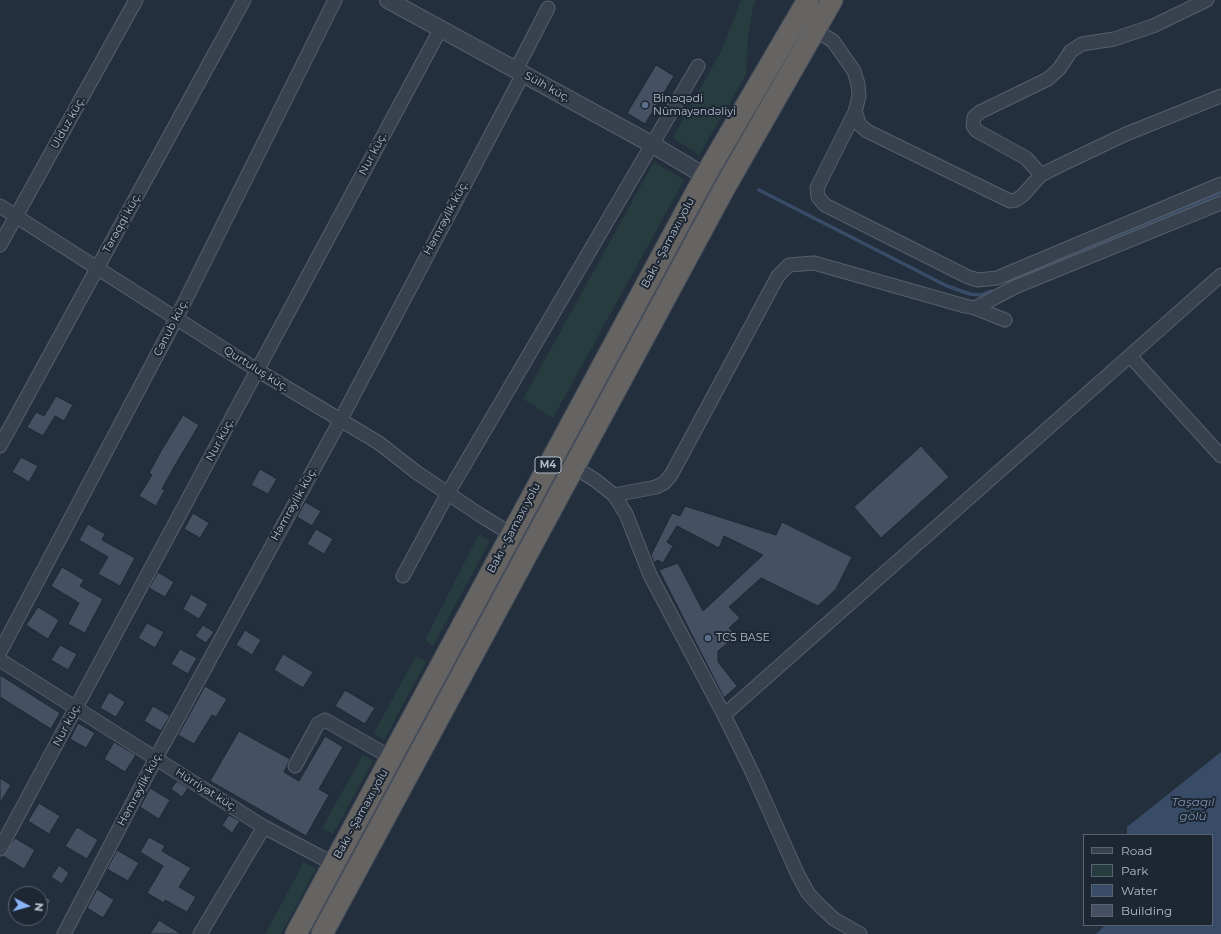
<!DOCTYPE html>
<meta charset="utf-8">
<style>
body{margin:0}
#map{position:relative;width:1221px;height:934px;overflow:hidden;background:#242f3e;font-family:Montserrat,sans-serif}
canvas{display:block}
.legend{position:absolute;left:1083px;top:834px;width:130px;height:92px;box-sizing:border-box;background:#1d2633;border:1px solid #59626f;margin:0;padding:5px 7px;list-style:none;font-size:12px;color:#b4bcc9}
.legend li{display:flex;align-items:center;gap:8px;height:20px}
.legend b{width:20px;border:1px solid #59626f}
.north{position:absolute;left:8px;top:886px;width:40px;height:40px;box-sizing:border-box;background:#1d2633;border:1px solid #59626f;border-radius:50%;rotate:96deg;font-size:11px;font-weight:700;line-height:16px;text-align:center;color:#b4bcc9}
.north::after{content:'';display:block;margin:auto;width:14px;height:18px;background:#8ab4f8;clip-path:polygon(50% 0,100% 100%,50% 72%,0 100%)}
</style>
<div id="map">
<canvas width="1221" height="934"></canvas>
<ul class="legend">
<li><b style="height:5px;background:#38414e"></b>Road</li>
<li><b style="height:11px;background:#263c3f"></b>Park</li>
<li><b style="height:11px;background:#394c67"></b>Water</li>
<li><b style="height:11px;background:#455162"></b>Building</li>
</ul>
<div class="north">N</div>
</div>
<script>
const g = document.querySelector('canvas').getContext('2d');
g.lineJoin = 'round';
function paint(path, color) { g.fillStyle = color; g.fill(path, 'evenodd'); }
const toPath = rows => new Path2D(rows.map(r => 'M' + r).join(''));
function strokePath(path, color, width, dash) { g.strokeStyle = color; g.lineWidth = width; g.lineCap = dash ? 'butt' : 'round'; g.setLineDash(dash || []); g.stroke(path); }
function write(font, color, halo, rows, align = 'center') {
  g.font = font + ' Montserrat,sans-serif'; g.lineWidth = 4; g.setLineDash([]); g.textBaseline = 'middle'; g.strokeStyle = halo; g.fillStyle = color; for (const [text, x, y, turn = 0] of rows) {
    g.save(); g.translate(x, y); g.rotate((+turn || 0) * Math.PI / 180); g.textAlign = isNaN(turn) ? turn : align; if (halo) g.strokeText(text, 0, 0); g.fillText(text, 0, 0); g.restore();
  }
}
const green = toPath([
 [741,0,756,0,753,8,748,37,746,75,699,155,673,138,721,51],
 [654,162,684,180,553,418,523,399],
 [479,534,490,541,433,646,425,640],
 [416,656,426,662,384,740,374,733],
 [363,755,373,761,333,834,322,828],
 [304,862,316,869,281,934,265,934]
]);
const water = toPath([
 [1221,752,1221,934,1096,934,1105,925,1212,925,1212,835,1127,835,1127,827]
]);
const stream = toPath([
 [759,190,947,286,970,294,981,295,991,291],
 [1008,283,1221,193]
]);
const building = toPath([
 [656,65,674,76,645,124,627,113,656,65],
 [56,396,73,405,64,421,55,416,43,436,27,427,36,412,44,416,56,396],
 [183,415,199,425,174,467,162,489,165,490,156,506,139,496,152,475,149,473,161,451,183,415],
 [921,446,949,477,881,538,854,507,921,446],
 [21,457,38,466,29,482,12,472,21,457],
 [260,469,277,479,268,494,251,485,260,469],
 [305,502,321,511,312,526,297,517,305,502],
 [685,506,776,535,782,522,852,557,836,589,818,606,761,578,729,607,740,618,729,628,737,636,718,651,718,662,737,686,724,698,659,570,678,563,703,611,763,555,724,536,719,548,677,526,667,542,673,546,663,563,657,560,654,563,651,555,672,513,680,516,685,506],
 [193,513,209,523,200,538,184,529,193,513],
 [88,524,105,534,102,540,135,558,120,586,98,574,108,557,79,540,88,524],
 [316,529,333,539,324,554,307,544,316,529],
 [62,567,84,580,80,586,103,599,85,633,68,624,79,603,51,586,62,567],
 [158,572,174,582,165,597,149,588,158,572],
 [191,594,208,604,199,619,183,609,191,594],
 [38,607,59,620,48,639,26,625,38,607],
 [147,623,164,632,155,648,138,638,147,623],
 [203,625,214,632,206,643,195,636,203,625],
 [245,630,261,640,252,655,236,645,245,630],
 [60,645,77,654,68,670,51,660,60,645],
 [180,649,197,658,188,674,171,664,180,649],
 [283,654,313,672,303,688,274,670,283,654],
 [0,675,60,713,51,729,0,697,0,675],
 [205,686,227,699,216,717,212,715,194,744,178,735,205,686],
 [345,690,375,708,365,724,335,706,345,690],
 [109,692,125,702,116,717,100,708,109,692],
 [153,706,170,716,161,731,144,721,153,706],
 [78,723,95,733,86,748,70,739,78,723],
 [239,731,290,759,284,772,299,781,325,736,343,747,319,789,329,795,306,836,210,781,239,731],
 [114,742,136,755,125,772,104,759,114,742],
 [0,778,11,785,0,803,0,778],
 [177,781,188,788,182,797,171,789,177,781],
 [150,788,170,800,159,819,140,807,150,788],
 [39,803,60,816,49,834,28,821,39,803],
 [229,815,240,821,232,833,222,825,229,815],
 [77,827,98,840,87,859,65,846,77,827],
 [149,837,165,846,162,851,191,868,179,887,196,897,187,912,165,900,164,903,147,893,163,866,140,852,149,837],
 [15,838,35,850,24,869,3,856,15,838],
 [117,850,139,863,128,881,107,869,117,850],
 [59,865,69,873,62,884,51,877,59,865],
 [97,889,114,900,103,918,87,908,97,889],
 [40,894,51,900,40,918,40,894],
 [159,920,181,934,150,934,159,920]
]);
const minor = toPath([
 [815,30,833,41,854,71,858,84,859,96,855,112,860,125,867,131,1010,201,1016,200,1023,195,1041,175,1063,164,1126,134,1221,96],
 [516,70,548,8],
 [855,112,817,188,818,197,825,205,968,277,978,280,997,278,1221,184],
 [1041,175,1026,158,977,131,973,126,974,117,980,112,1048,79,1059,69,1071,51,1082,44,1114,39,1153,26,1207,0],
 [0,206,257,370,379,443,416,472,480,515,511,534],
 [0,245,136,0],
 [975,308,1005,320],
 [1131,357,1221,456],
 [0,446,244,0],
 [574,467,595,480,614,495,626,514,650,575,724,715,753,774,798,875,808,893,819,905,834,919,860,934],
 [614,495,656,487,664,483,671,475,778,276,789,265,814,263,965,306,975,308,1015,287,1221,203],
 [403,576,448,493,698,66],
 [0,652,176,319,335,0],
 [0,660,264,827,334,864],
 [724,715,1221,275],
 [295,766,318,724,325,720,392,758],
 [0,849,440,30],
 [64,934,156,758,340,421,523,74],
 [200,934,264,827]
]);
const tertiary = toPath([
 [388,0,653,145,705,176]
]);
const trunk = toPath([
 [296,934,705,176,808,0],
 [322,934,725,187,832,0]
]);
const markers = [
 [645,105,4,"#5c6f8a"],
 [708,638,4,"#5c6f8a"]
];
const shields = [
 [548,465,26]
];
const shieldNames = [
 ["M4",548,465]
];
const streetNames = [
 ["Sülh küç.",547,87,29],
 ["Ulduz küç.",68,123,-61],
 ["Nur küç.",373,154,-62],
 ["Həmrəylik küç.",446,218,-62],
 ["Tərəqqi küç.",122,223,-61],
 ["Bakı - Şamaxı yolu",668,243,-62],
 ["Cənub küç.",171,328,-63],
 ["Qurtuluş küç.",256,369,32],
 ["Nur küç.",220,440,-62],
 ["Həmrəylik küç.",294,504,-61],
 ["Bakı - Şamaxı yolu",514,528,-62],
 ["Nur küç.",67,725,-62],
 ["Həmrəylik küç.",140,789,-62],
 ["Hürriyət küç.",206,790,32],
 ["Bakı - Şamaxı yolu",361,814,-61]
];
const poiNames = [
 ["Binəqədi",653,99],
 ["Nümayəndəliyi",653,112],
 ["TCS BASE",716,638]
];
const waterNames = [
 ["Taşaqıl",1193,802],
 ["gölü",1193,816]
];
paint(green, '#263c3f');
paint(water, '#394c67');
strokePath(stream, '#394c67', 3.5);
paint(building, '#455162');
strokePath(building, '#1f2835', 1);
strokePath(minor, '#565f6c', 15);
strokePath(tertiary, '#565f6c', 18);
strokePath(trunk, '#434c59', 23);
strokePath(minor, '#38414e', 13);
strokePath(tertiary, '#38414e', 16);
strokePath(trunk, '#656462', 21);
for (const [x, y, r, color] of markers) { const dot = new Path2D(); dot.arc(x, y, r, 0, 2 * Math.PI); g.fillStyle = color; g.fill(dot); strokePath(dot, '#1d2633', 1.5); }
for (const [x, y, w] of shields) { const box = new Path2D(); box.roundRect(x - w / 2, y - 8, w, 16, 3); g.fillStyle = '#1d2633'; g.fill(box); strokePath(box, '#b4bcc9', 1); }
write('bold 10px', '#b4bcc9', null, shieldNames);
write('11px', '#b4bcc9', '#1d2633', streetNames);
write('11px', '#b4bcc9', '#1d2633', poiNames, 'left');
write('italic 12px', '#7c92b1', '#1d2633', waterNames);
</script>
